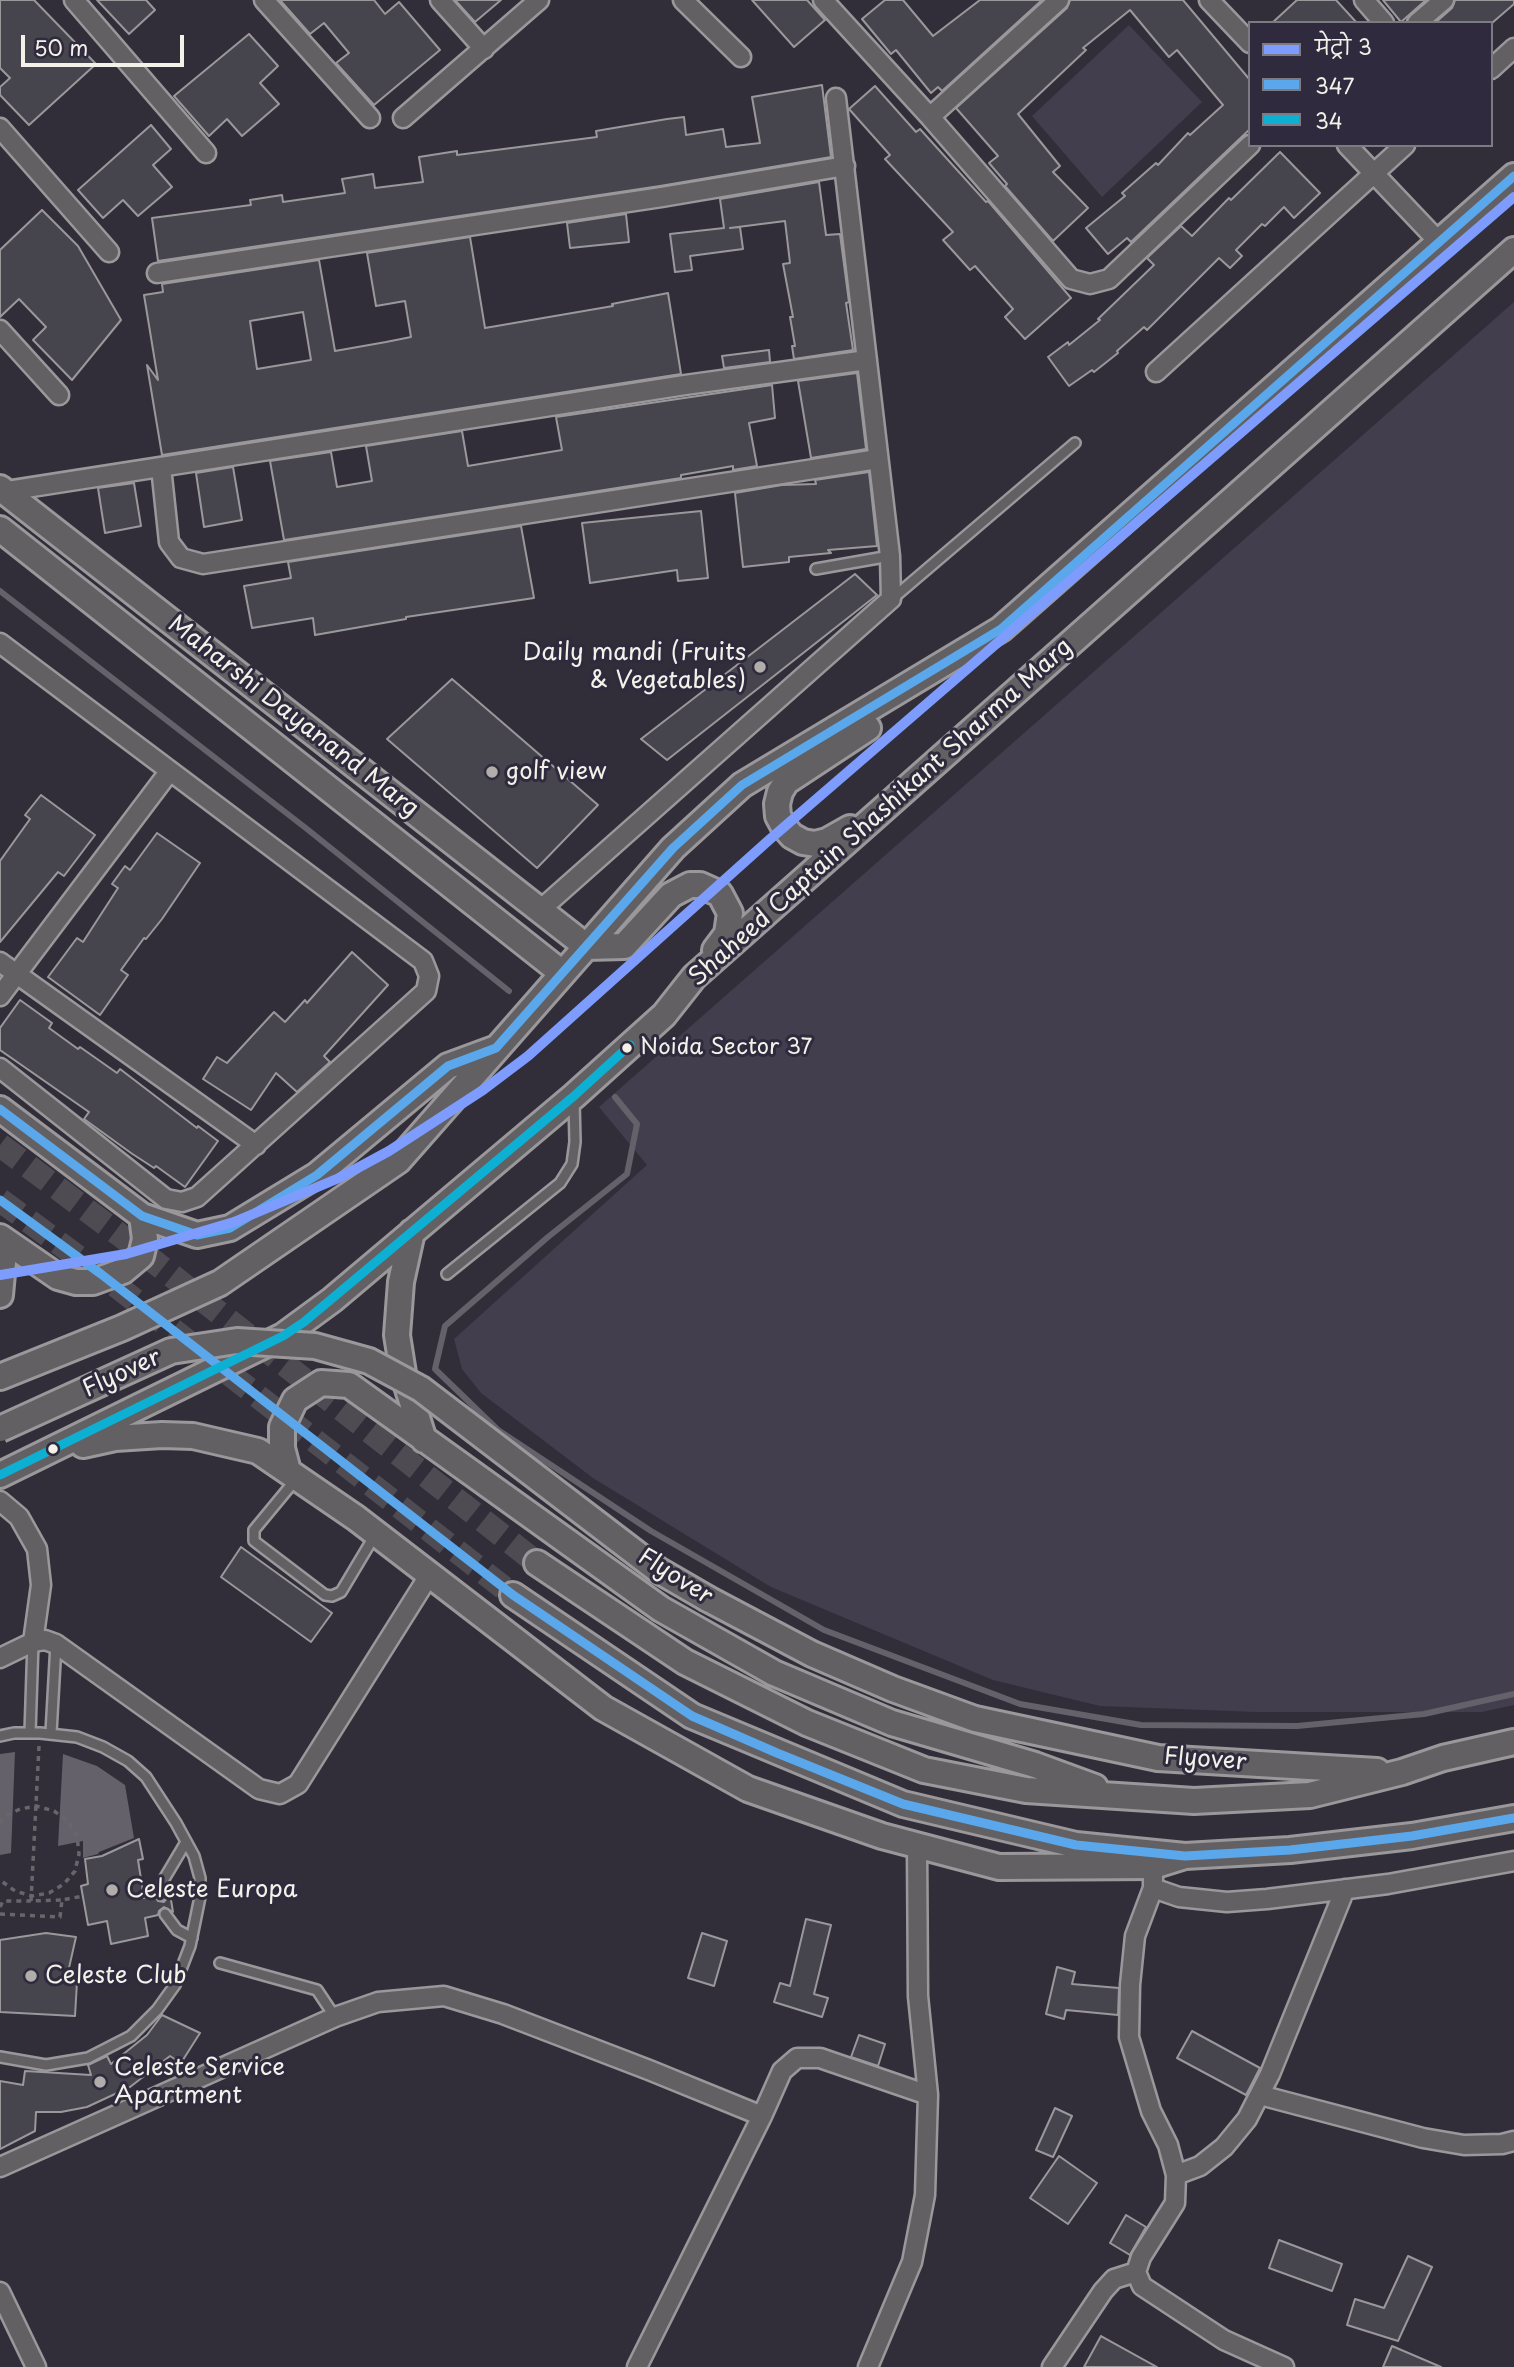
<!DOCTYPE html>
<meta charset="utf-8">
<style>
body{margin:0}
#map{position:relative;width:1514px;height:2367px;overflow:hidden;background:#312e39;font-family:"Playpen Sans","Playpen Sans Deva",sans-serif}
canvas{display:block}
.legend{position:absolute;left:1248px;top:21px;width:245px;height:126px;box-sizing:border-box;background:#2f2a3d;border:2px solid #7e7a81;margin:0;padding:9px 12px;list-style:none;font-size:21px;color:#f4f1e8}
.legend li{display:flex;align-items:center;gap:14px;height:35px}
.legend b{width:35px;border:2px solid #7e7a81}
.scale{position:absolute;left:21px;top:35px;width:163px;height:32px;box-sizing:border-box;border:4px solid #f4f1e8;border-top:0;padding-left:9px;font-size:21px;line-height:24px;white-space:nowrap;color:#f4f1e8;-webkit-text-stroke:5px #2f2a3d;paint-order:stroke}
</style>
<div id="map">
<canvas width="1514" height="2367"></canvas>
<ul class="legend">
<li><b style="height:9px;background:#7d9cfe"></b>मेट्रो 3</li>
<li><b style="height:9px;background:#5aa8eb"></b>347</li>
<li><b style="height:9px;background:#0dafd3"></b>34</li>
</ul>
<div class="scale">50 m</div>
</div>
<script>
const g = document.querySelector('canvas').getContext('2d');
g.lineJoin = 'round';
function paint(path, color) { g.fillStyle = color; g.fill(path, 'evenodd'); }
const toPath = rows => new Path2D(rows.map(r => 'M' + r).join(''));
function strokePath(path, color, width, dash) { g.strokeStyle = color; g.lineWidth = width; g.lineCap = dash ? 'butt' : 'round'; g.setLineDash(dash || []); g.stroke(path); }
function write(font, color, halo, rows, align = 'center') {
  g.font = font + ' "Playpen Sans",sans-serif'; g.lineWidth = 6; g.setLineDash([]); g.textBaseline = 'middle'; g.strokeStyle = halo; g.fillStyle = color; for (const [text, x, y, turn = 0] of rows) {
    g.save(); g.translate(x, y); g.rotate((+turn || 0) * Math.PI / 180); g.textAlign = isNaN(turn) ? turn : align; if (halo) g.strokeText(text, 0, 0); g.fillText(text, 0, 0); g.restore();
  }
}
const green = toPath([
 [1129,25,1202,102,1102,197,1032,116],
 [1514,302,1514,1705,1482,1712,1256,1712,1100,1706,993,1680,771,1587,593,1478,481,1393,462,1369,454,1339,647,1165,599,1107]
]);
const water = toPath([
 [15,1752,11,1853,0,1855,0,1754],
 [63,1754,97,1766,125,1785,134,1838,99,1852,98,1854,83,1858,83,1841,58,1846]
]);
const stream = toPath([
 [0,591,307,829,509,991],
 [615,1097,637,1124,627,1174,548,1237,445,1326,435,1369,498,1430,651,1531,824,1630,1020,1704,1141,1725,1297,1726,1424,1714,1514,1694]
]);
const building = toPath([
 [0,0,34,0,96,64,29,125,0,95,0,87,10,78,0,68,0,0],
 [97,0,146,0,155,10,129,34,97,0],
 [280,0,374,0,385,14,399,2,440,50,374,105,336,63,349,53,324,23,310,34,280,0],
 [455,0,501,0,475,22,455,0],
 [752,0,807,0,825,20,794,47,752,0],
 [885,0,903,0,933,36,980,0,1042,0,942,91,938,87,931,93,896,50,891,54,862,19,885,0],
 [1070,0,1183,0,1250,80,1250,129,1131,242,1127,238,1108,254,1086,228,1125,196,1122,193,1156,163,1158,165,1188,133,1190,135,1223,105,1177,50,1169,57,1130,10,1083,48,1086,50,1018,114,1060,166,1053,172,1088,208,1053,241,1005,186,1007,184,989,163,998,156,956,108,1067,8,1070,0],
 [1297,0,1336,0,1357,23,1272,23,1297,0],
 [1383,0,1426,0,1401,22,1383,0],
 [1455,0,1514,0,1514,4,1492,23,1435,23,1452,8,1455,0],
 [249,34,278,66,260,83,279,104,242,136,227,119,209,136,174,96,249,34],
 [822,85,831,157,660,186,158,261,152,218,251,205,250,200,282,195,283,202,345,193,342,179,373,174,375,188,423,182,419,157,457,151,457,155,597,137,596,131,667,119,684,117,686,135,723,129,726,147,760,143,752,97,822,85],
 [875,86,916,132,920,129,986,202,988,201,1071,298,1025,339,1005,317,1013,309,975,266,970,270,943,240,953,232,885,159,890,155,849,109,875,86],
 [151,125,171,149,153,165,172,187,138,216,123,200,103,218,78,190,151,125],
 [1280,152,1320,193,1294,218,1284,207,1265,226,1262,224,1236,250,1242,256,1230,268,1219,258,1147,330,1144,327,1117,351,1118,353,1094,372,1092,370,1069,386,1048,357,1068,342,1069,345,1100,320,1098,319,1154,265,1147,258,1181,226,1192,236,1229,198,1231,200,1280,152],
 [819,182,826,235,840,234,849,302,846,303,853,350,794,359,792,346,795,346,790,317,793,317,783,264,790,263,785,221,730,228,740,227,743,249,690,256,692,270,675,272,670,234,724,228,720,199,819,182],
 [42,210,78,246,121,320,72,380,33,340,46,327,19,299,0,317,0,250,42,210],
 [626,214,629,242,570,248,567,223,626,214],
 [470,237,485,328,613,306,612,304,668,293,681,374,162,455,147,365,158,380,144,295,163,292,162,284,319,260,335,351,386,342,411,337,405,301,376,306,367,253,470,237],
 [303,312,311,360,257,369,250,321,303,312],
 [769,350,770,362,724,368,722,356,769,350],
 [857,373,866,449,811,458,798,381,857,373],
 [772,385,775,418,749,423,757,466,733,470,733,466,681,475,681,478,284,540,270,461,331,452,337,487,372,481,366,446,462,431,468,466,562,450,556,417,772,385],
 [233,467,242,520,204,527,196,473,233,467],
 [869,472,877,546,828,550,831,553,789,557,789,562,743,567,735,493,782,485,816,484,815,480,869,472],
 [134,483,141,526,105,533,98,488,134,483],
 [701,511,708,578,678,581,677,570,590,583,582,523,701,511],
 [521,526,534,598,406,617,406,619,315,635,313,618,252,628,244,586,291,578,288,562,521,526],
 [855,574,877,595,667,760,641,739,855,574],
 [452,679,598,805,537,868,387,739,452,679],
 [41,795,95,835,64,876,58,872,0,942,0,861,30,819,25,815,41,795],
 [157,833,200,863,162,919,146,939,144,938,121,970,128,975,100,1015,48,977,77,938,83,942,118,888,112,884,125,866,130,870,157,833],
 [352,952,388,985,324,1056,330,1062,297,1092,276,1073,251,1110,203,1079,217,1057,227,1063,274,1012,285,1022,305,1000,307,1003,352,952],
 [20,1000,52,1023,49,1028,78,1049,80,1047,117,1073,120,1069,197,1128,198,1126,218,1141,185,1187,156,1166,154,1168,131,1153,84,1119,89,1112,0,1050,0,1028,20,1000],
 [241,1547,332,1613,311,1642,221,1577,241,1547],
 [139,1839,143,1859,138,1860,144,1898,155,1896,158,1901,164,1902,170,1894,173,1912,164,1907,159,1911,158,1915,145,1918,148,1936,111,1944,107,1921,88,1925,81,1886,88,1884,85,1859,102,1856,139,1839],
 [806,1919,831,1925,814,1994,828,1998,822,2017,774,2002,780,1983,790,1986,806,1919],
 [46,1933,76,1937,66,1981,77,1982,75,2016,0,2012,0,1940,46,1933],
 [702,1933,727,1941,714,1986,688,1978,702,1933],
 [1057,1967,1075,1972,1072,1984,1119,1988,1118,2015,1066,2010,1064,2019,1046,2014,1057,1967],
 [162,2015,200,2033,181,2063,170,2056,130,2087,87,2107,61,2112,36,2112,35,2131,0,2149,0,2081,23,2085,25,2071,91,2075,88,2065,107,2056,111,2064,147,2035,162,2015],
 [1192,2031,1260,2068,1246,2095,1177,2058,1192,2031],
 [859,2035,885,2044,878,2066,851,2057,859,2035],
 [1055,2108,1072,2116,1053,2157,1036,2150,1055,2108],
 [1059,2156,1097,2183,1068,2224,1030,2198,1059,2156],
 [1126,2215,1146,2227,1130,2255,1110,2243,1126,2215],
 [1279,2240,1342,2264,1332,2291,1269,2268,1279,2240],
 [1408,2256,1432,2267,1398,2341,1347,2325,1355,2299,1384,2308,1408,2256],
 [1101,2336,1157,2367,1084,2367,1101,2336],
 [1392,2346,1441,2367,1383,2367,1392,2346]
]);
const secondaryTunnel = toPath([
 [0,1145,124,1238,537,1563],
 [0,1200,101,1274,513,1595]
]);
const path = toPath([
 [39,1746,31,1901,62,1900],
 [0,1823,4,1817,20,1809,36,1806,54,1811,68,1821,77,1836,79,1854,75,1871,64,1884,49,1893,32,1896,15,1891,0,1880],
 [0,1907,3,1901,31,1901],
 [0,1914,60,1917,62,1900,83,1896]
]);
const lane = toPath([
 [816,569,890,556],
 [892,599,1075,443],
 [447,1274,560,1183,572,1164,575,1142,574,1101],
 [297,1478,254,1530,254,1541,325,1595,332,1596,341,1592,375,1535],
 [30,1733,33,1642],
 [51,1733,56,1644],
 [0,1736,14,1733,40,1733,77,1737,103,1747,128,1761,146,1777,176,1823,194,1856,200,1878,200,1897,190,1946,175,1985,157,2010,131,2036,88,2058,46,2065,0,2057],
 [162,1895,164,1879,186,1842],
 [165,1914,177,1930,192,1938],
 [220,1963,317,1990,335,2017]
]);
const street = toPath([
 [74,0,206,153],
 [264,0,370,118],
 [440,0,484,49],
 [683,0,741,57],
 [823,0,930,117,1071,279,1090,284,1109,279,1250,145],
 [1209,0,1250,43],
 [1364,0,1384,23],
 [1417,23,1444,0],
 [1491,69,1514,48],
 [930,117,1059,0],
 [403,118,539,0],
 [0,128,109,252],
 [1347,145,1439,242],
 [157,273,662,197,845,166],
 [0,330,59,395],
 [1156,372,1405,145],
 [161,467,169,542,181,558,203,564,878,459],
 [0,492,685,385,867,360],
 [0,643,423,961,429,976,426,991,197,1197,182,1202,166,1199,0,1068],
 [540,910,891,599,890,556,836,98],
 [0,962,256,1145],
 [0,996,169,772],
 [0,1501,19,1517,37,1549,41,1585,33,1642],
 [0,1658,33,1642,45,1640,56,1644,259,1789,280,1794,298,1784,430,1574],
 [1153,1866,1153,1888,1135,1936,1130,1985,1129,2037,1151,2111,1168,2145,1176,2175,1175,2203,1141,2257,1136,2272,1142,2286,1224,2340,1284,2367],
 [1153,1888,1179,1897,1227,1902,1267,1899,1388,1884,1514,1861],
 [1260,2095,1423,2138,1464,2145,1502,2144,1514,2141],
 [762,2116,782,2071,797,2058,820,2058,928,2095],
 [0,2167,335,2017,378,2002,444,1996,503,2014,649,2070,762,2116,637,2367],
 [1176,2175,1200,2166,1224,2147,1247,2119,1270,2074,1345,1889],
 [0,2292,36,2367],
 [868,2367,912,2262,925,2195,928,2095,918,1996,917,1845],
 [1052,2367,1103,2291,1114,2279,1136,2272]
]);
const secondary = toPath([
 [0,488,587,947],
 [0,529,562,973],
 [850,828,827,841,815,844,803,842,792,836,784,827,778,816,777,804,780,792,786,782,868,728],
 [587,947,624,946,671,895,690,885,700,885,720,894,730,913,727,934,715,950],
 [0,1109,142,1216,197,1235,230,1228,317,1175,448,1066,494,1049],
 [412,1232,401,1282,397,1335,403,1373,424,1440],
 [0,1237,58,1277,76,1282,93,1282,123,1271,141,1256,145,1239,142,1216],
 [0,1295,5,1241],
 [0,1377,122,1328,220,1283,398,1161,673,848,742,785,1001,629,1514,176],
 [83,1445,115,1438,162,1435,193,1436,258,1451,356,1518,603,1708,748,1789,882,1836,999,1867,1153,1866,1185,1856],
 [288,1471,282,1448,282,1427,295,1400,321,1383,349,1385,661,1609,774,1673,892,1723,1035,1765,1095,1787],
 [0,1475,283,1336,332,1300,574,1096,664,1015,694,977,1514,250],
 [537,1563,685,1662,807,1723,924,1770,1026,1790,1194,1801,1310,1795,1402,1772,1443,1758,1514,1742],
 [513,1595,692,1716,903,1804,1076,1845,1185,1856,1290,1850,1412,1836,1514,1818],
 [708,1599,812,1654,893,1689,975,1719,1158,1758,1377,1771]
]);
const secondaryBridge = toPath([
 [0,1429,171,1351,237,1341,315,1346,369,1361,421,1389,658,1570,708,1599]
]);
const bus1 = toPath([
 [0,1109,142,1216,197,1235,230,1228,317,1175,448,1066,496,1048,673,848,742,785,1001,629,1514,176],
 [0,1200,101,1274,513,1595,692,1716,777,1753,903,1804,1076,1845,1185,1856,1290,1850,1412,1836,1514,1818]
]);
const bus2 = toPath([
 [0,1475,283,1336,304,1322,574,1096,630,1045]
]);
const metro1 = toPath([
 [0,1275,126,1254,234,1222,339,1178,389,1151,483,1090,528,1056,769,840,1514,197]
]);
const markers = [
 [760,667,7,"#b0adab"],
 [492,772,7,"#b0adab"],
 [627,1048,6,"#f4f1e8"],
 [53,1449,6,"#f4f1e8"],
 [112,1890,7,"#b0adab"],
 [31,1976,7,"#b0adab"],
 [100,2082,7,"#b0adab"]
];
const busNames = [
 ["Noida Sector 37",640,1048]
];
const poiNames = [
 ["Daily mandi (Fruits",746,653,"right"],
 ["& Vegetables)",746,681,"right"],
 ["golf view",506,772],
 ["Celeste Europa",126,1890],
 ["Celeste Club",45,1976],
 ["Celeste Service",114,2068],
 ["Apartment",114,2096]
];
const streetNames = [
 ["Maharshi Dayanand Marg",293,717,38],
 ["Shaheed Captain Shashikant Sharma Marg",881,813,-42],
 ["Flyover",122,1374,-25],
 ["Flyover",675,1577,32],
 ["Flyover",1205,1760,4]
];
paint(green, '#423e4d');
paint(water, '#65616b');
strokePath(stream, '#65616b', 6);
paint(building, '#46444c');
strokePath(building, '#9a989b', 2);
strokePath(secondaryTunnel, '#4e4b53', 24, [24, 12]);
strokePath(lane, '#9a989b', 14);
strokePath(street, '#9a989b', 23);
strokePath(secondary, '#9a989b', 30);
strokePath(path, '#68666b', 3.5, [5, 5]);
strokePath(lane, '#626063', 9);
strokePath(street, '#626063', 18);
strokePath(secondary, '#626063', 24);
strokePath(secondaryBridge, '#9a989b', 30, []);
strokePath(secondaryBridge, '#626063', 24);
strokePath(bus1, '#5aa8eb', 9);
strokePath(bus2, '#0dafd3', 9);
strokePath(metro1, '#7d9cfe', 10);
for (const [x, y, r, color] of markers) { const dot = new Path2D(); dot.arc(x, y, r, 0, 2 * Math.PI); g.fillStyle = color; g.fill(dot); strokePath(dot, '#2f2a3d', 2.5); }
write('22px', '#f4f1e8', '#2f2a3d', busNames, 'left');
write('24px', '#f4f1e8', '#2f2a3d', poiNames, 'left');
write('24px', '#f4f1e8', '#2f2a3d', streetNames);
</script>
